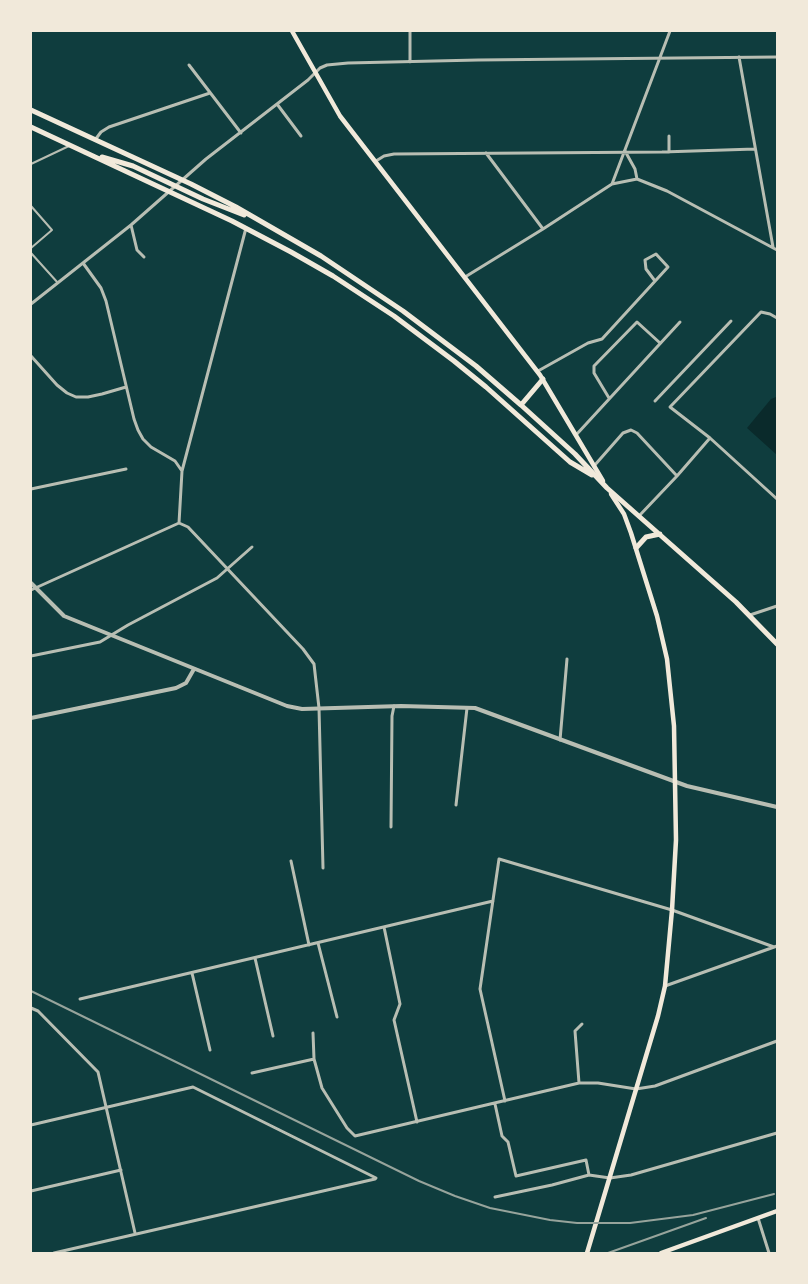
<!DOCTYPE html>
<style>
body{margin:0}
#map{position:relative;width:808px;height:1284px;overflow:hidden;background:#0f3d3e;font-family:Arial,sans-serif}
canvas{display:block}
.frame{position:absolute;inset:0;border:32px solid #f1e9da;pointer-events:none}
</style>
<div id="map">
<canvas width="808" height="1284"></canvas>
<div class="frame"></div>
</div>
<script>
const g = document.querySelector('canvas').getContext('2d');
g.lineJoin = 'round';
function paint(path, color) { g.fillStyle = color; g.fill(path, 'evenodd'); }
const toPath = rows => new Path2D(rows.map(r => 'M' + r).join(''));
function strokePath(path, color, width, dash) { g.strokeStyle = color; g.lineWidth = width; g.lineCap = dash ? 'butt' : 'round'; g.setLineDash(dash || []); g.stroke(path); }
const water = toPath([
 [776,397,777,397,777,455,747,428,771,399]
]);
const service = toPath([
 [31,164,69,146],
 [31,206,52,230,31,248],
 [31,253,58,283]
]);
const minor = toPath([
 [410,31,410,62],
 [739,57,773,247],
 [189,65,241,133],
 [277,104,301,136],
 [669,136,669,152],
 [95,140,101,132,109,127,210,93],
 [625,151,635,169,637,179],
 [486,153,543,229],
 [376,161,384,156,394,154,662,152,755,149],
 [612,184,637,179,667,191,777,250],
 [131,225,137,250,144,257],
 [83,263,101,288,106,301,134,419,138,430,143,439,151,447,175,461,182,471],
 [465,277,543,229,612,184,670,31],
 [31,304,131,225,206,159,308,80,320,68,327,65,348,63,478,60,777,57],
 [777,318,770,314,761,312,670,407,710,438,777,499],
 [31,356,57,385,67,393,76,397,88,397,102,394,126,387],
 [538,371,588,343,602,339,668,267,656,254,645,260,646,269,655,281],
 [609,398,594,373,594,366,637,322,660,343],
 [655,401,731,321],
 [576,435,680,322],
 [594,466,623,433,631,430,637,433,677,476],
 [31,489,126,469],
 [639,516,677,476,710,438],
 [179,523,188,527,303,649,314,664,319,708,323,868],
 [179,523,182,471,246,228],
 [31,590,179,523],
 [750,615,777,606],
 [31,656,100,642,128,625,217,578,252,547],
 [560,740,567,659],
 [456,805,467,708],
 [391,827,392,716,394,706],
 [291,861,309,945],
 [384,927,400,1004,394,1020,417,1122],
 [318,943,337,1017],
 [255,958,273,1036],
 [192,973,210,1050],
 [665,986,777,946],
 [80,999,493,901],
 [31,1008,38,1011,98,1072,135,1233],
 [313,1033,314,1059,322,1088,347,1128,355,1136,579,1083,598,1083,636,1089,655,1086,777,1041],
 [252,1073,314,1059],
 [579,1083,575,1031,582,1024],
 [505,1101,480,989,499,859,672,910,774,947],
 [495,1104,502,1136,508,1142,516,1176,586,1160,589,1175],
 [31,1125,193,1087,376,1178],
 [31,1191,121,1170],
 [495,1197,552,1185,589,1175,610,1178,631,1175,777,1133],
 [758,1218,769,1253],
 [54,1253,375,1179]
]);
const tertiary = toPath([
 [31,583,64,616,287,706,302,709,401,706,475,708,687,786,777,807],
 [31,718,176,688,186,683,194,669]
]);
const secondary = toPath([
 [292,31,340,116,540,375,603,481],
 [587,1253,658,1016,665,986,672,910,676,840,674,726,667,659,657,616,631,533,624,514,611,494],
 [661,1253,777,1211]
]);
const primary = toPath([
 [31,110,191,184,236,207,321,256,403,311,476,366,521,405,575,454,607,488,736,602,777,644],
 [31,127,232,221,291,252,333,276,394,316,454,361,486,387,570,462,592,475],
 [102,157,133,166,203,199,244,215],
 [521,405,543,379],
 [636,548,646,537,660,534]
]);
const rail = toPath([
 [31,991,419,1181,455,1196,490,1208,550,1220,577,1223,630,1223,693,1215,774,1194],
 [608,1253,706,1218]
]);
paint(water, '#0a2a2b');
strokePath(service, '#b8beb3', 2);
strokePath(minor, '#b8beb3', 3);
strokePath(tertiary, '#b8beb3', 4);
strokePath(secondary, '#f1e9da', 4.5);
strokePath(primary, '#f1e9da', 5);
strokePath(rail, '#97a49c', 2);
</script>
